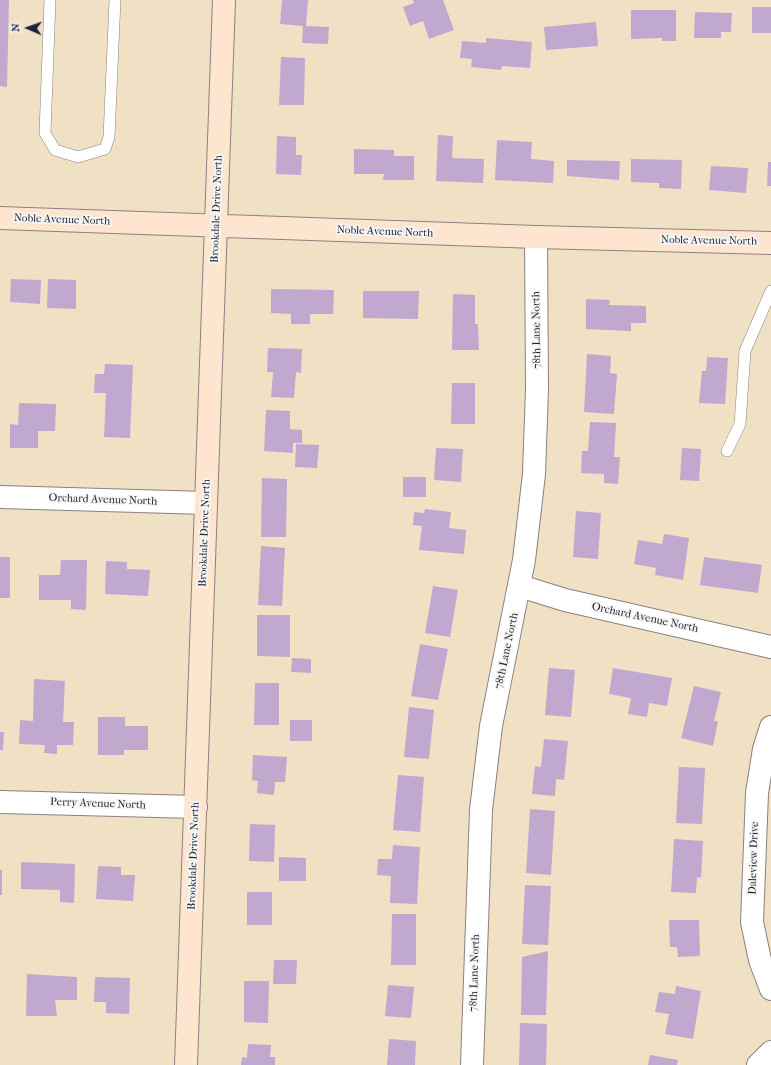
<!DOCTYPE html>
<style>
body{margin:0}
#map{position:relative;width:771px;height:1065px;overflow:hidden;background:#f0e1c5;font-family:"IM FELL French Canon",serif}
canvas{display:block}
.north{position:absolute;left:8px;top:8px;width:40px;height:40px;-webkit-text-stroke:3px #f6f6f2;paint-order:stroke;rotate:272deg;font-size:11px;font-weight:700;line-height:16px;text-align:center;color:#22223b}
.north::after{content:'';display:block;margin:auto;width:14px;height:18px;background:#22223b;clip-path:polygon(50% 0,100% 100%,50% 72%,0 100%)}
</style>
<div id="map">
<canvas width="771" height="1065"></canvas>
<div class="north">N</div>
</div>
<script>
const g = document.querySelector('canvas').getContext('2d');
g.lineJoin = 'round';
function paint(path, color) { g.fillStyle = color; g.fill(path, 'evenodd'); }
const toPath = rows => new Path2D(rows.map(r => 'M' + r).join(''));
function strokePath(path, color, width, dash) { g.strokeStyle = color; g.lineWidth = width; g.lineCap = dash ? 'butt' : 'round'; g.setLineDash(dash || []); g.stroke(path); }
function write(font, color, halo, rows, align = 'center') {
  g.font = font + ' "IM FELL French Canon",serif'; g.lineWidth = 3.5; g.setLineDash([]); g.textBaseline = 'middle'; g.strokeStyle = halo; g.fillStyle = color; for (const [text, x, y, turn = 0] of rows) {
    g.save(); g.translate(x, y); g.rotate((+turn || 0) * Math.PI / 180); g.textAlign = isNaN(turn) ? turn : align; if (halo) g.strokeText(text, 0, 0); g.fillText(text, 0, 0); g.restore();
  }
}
const building = toPath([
 [0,0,9,0,7,87,0,86],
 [282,0,308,0,306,26,329,27,328,44,302,43,303,26,280,24],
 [413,0,443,0,454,30,429,39,423,21,410,26,403,7,414,3],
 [752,7,771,7,771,33,752,33],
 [631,10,676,10,676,41,662,41,662,38,631,39],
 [695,12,732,13,731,32,721,32,721,38,694,38],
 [596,22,598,46,546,50,544,27],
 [486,38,532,42,530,68,502,66,501,70,471,67,472,59,460,58,462,41,486,43],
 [281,57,305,58,304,105,279,105],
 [438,135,453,136,452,158,484,159,483,183,436,181],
 [277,136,296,137,296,155,302,155,301,175,276,174],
 [497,140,532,142,531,159,554,161,553,183,495,180],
 [354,149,394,150,394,156,414,156,414,180,383,180,384,174,354,174],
 [631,159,682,160,681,189,659,188,659,183,631,182],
 [567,160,620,161,619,180,567,176],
 [768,162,771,162,771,186,767,186],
 [711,166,748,168,746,193,709,190],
 [11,279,41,280,40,304,10,302],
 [48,279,76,280,76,309,47,308],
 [271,289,334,290,333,314,310,314,310,324,291,324,291,314,271,313],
 [363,291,419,291,418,319,363,318],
 [453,294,475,295,475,324,478,324,479,350,452,350],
 [586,299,610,300,609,305,646,306,646,323,631,323,631,331,586,329],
 [268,348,302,349,301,373,296,372,294,398,271,397,273,372,267,372],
 [587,354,611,356,610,373,617,374,614,414,584,412],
 [707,357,728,358,725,404,699,403,702,371,706,371],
 [105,364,133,365,130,438,104,437,106,393,94,393,95,374,104,374],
 [452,383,475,383,475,424,451,424],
 [19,403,56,404,55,431,38,431,38,448,10,448,10,424,18,425],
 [266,410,290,411,290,429,302,430,302,443,293,443,293,453,264,451],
 [590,422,616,423,614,457,620,457,618,484,604,483,604,474,581,473,582,451,588,451],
 [296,444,319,445,317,468,295,467],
 [436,448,463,449,461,482,434,480],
 [682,448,701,449,699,481,680,480],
 [403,477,426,477,426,497,403,497],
 [262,478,287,479,286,537,261,537],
 [425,509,451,512,449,528,466,530,464,554,419,550,422,526,413,525,414,512,424,513],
 [576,511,601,513,598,559,573,557],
 [664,534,689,538,683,580,655,575,656,568,634,564,638,540,662,544],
 [261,546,285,548,282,606,258,605],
 [0,557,10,557,10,598,0,598],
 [704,557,762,565,758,593,700,585],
 [61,560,87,560,86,610,71,609,71,600,39,600,39,575,60,575],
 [106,561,127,562,127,569,150,570,148,596,105,594],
 [433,586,458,590,450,637,425,633],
 [257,615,290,615,290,657,257,656],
 [420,644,448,649,438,700,411,696],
 [292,658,311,659,311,673,291,672],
 [549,668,575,670,571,717,545,715],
 [613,668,672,678,667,706,649,703,647,717,628,714,631,698,609,694],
 [34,679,65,681,63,722,74,722,73,745,57,745,57,754,44,753,45,745,19,744,20,720,33,721],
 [255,683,279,683,279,725,254,725],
 [694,686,721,692,714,721,718,721,713,746,681,738],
 [409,707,434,710,429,759,404,757],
 [98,717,125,717,125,726,148,726,148,750,124,750,124,755,98,755],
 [290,720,312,720,312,741,290,741],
 [0,732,4,732,3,750,0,750],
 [544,739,568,741,564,780,556,779,555,796,532,794,535,766,541,767],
 [253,755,287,757,285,782,275,782,274,795,257,793,258,781,252,780],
 [679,767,705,768,702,824,676,823],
 [398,775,424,777,420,832,393,830],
 [530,809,555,811,551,875,526,873],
 [250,824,275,825,274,862,249,861],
 [674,839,703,841,701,878,697,877,696,893,671,892],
 [393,845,420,847,417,904,390,903,391,876,377,875,378,859,392,859],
 [279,857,306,858,306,881,279,881],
 [21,862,75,864,74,903,60,902,60,890,21,889],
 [98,866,121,867,121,875,135,875,133,901,96,899],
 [0,870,2,870,2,895,0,895],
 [525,885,551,886,548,945,522,944],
 [247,892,272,892,272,925,247,925],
 [392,914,416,914,416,965,391,965],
 [669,920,699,920,700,956,678,957,677,947,670,947],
 [548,951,546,1015,521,1015,522,957],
 [274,960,297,960,296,984,273,984],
 [27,974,77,977,77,1000,55,1000,57,1016,26,1016],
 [95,977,130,978,129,1014,106,1013,106,1002,94,1002],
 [244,981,269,981,268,1023,244,1022],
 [388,985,414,987,411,1018,385,1016],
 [676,986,701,991,693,1039,665,1034,669,1014,655,1012,659,992,675,994],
 [520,1023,547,1024,546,1065,519,1065],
 [389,1039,416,1041,415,1065,387,1065],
 [248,1044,271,1045,270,1057,275,1057,275,1065,241,1065,242,1057,247,1058],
 [650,1055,678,1060,677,1065,648,1065]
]);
const lane = toPath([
 [50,0,45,133,55,150,78,157,105,149,109,137,115,0],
 [727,451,740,424,745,351,771,291]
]);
const street = toPath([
 [0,497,206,503],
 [520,586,565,600,771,647],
 [771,727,764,749,757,793,752,922,760,960,771,989],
 [0,802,196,807],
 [472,1065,481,810,491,726,524,560,534,474,537,389,536,237],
 [758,1065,771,1052]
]);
const secondary = toPath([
 [0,218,536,237,771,243],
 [186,1065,224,0]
]);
const streetNames = [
 ["Brookdale Drive North",217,209,-88],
 ["Noble Avenue North",62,220,2],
 ["Noble Avenue North",385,232,2],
 ["Noble Avenue North",709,241,1],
 ["78th Lane North",537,330,-91],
 ["Orchard Avenue North",103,500,2],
 ["Brookdale Drive North",205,533,-88],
 ["Orchard Avenue North",645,618,12],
 ["78th Lane North",507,651,-78],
 ["Perry Avenue North",98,804,2],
 ["Brookdale Drive North",194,856,-88],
 ["Daleview Drive",754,858,-88],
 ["78th Lane North",475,973,-88]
];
paint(building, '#c0a8cf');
strokePath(lane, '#898280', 12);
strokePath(street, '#898280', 24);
strokePath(secondary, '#898280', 24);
strokePath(lane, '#fff', 11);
strokePath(street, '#fff', 22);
strokePath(secondary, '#fde5d0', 22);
write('11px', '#22223b', '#f6f6f2', streetNames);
</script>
